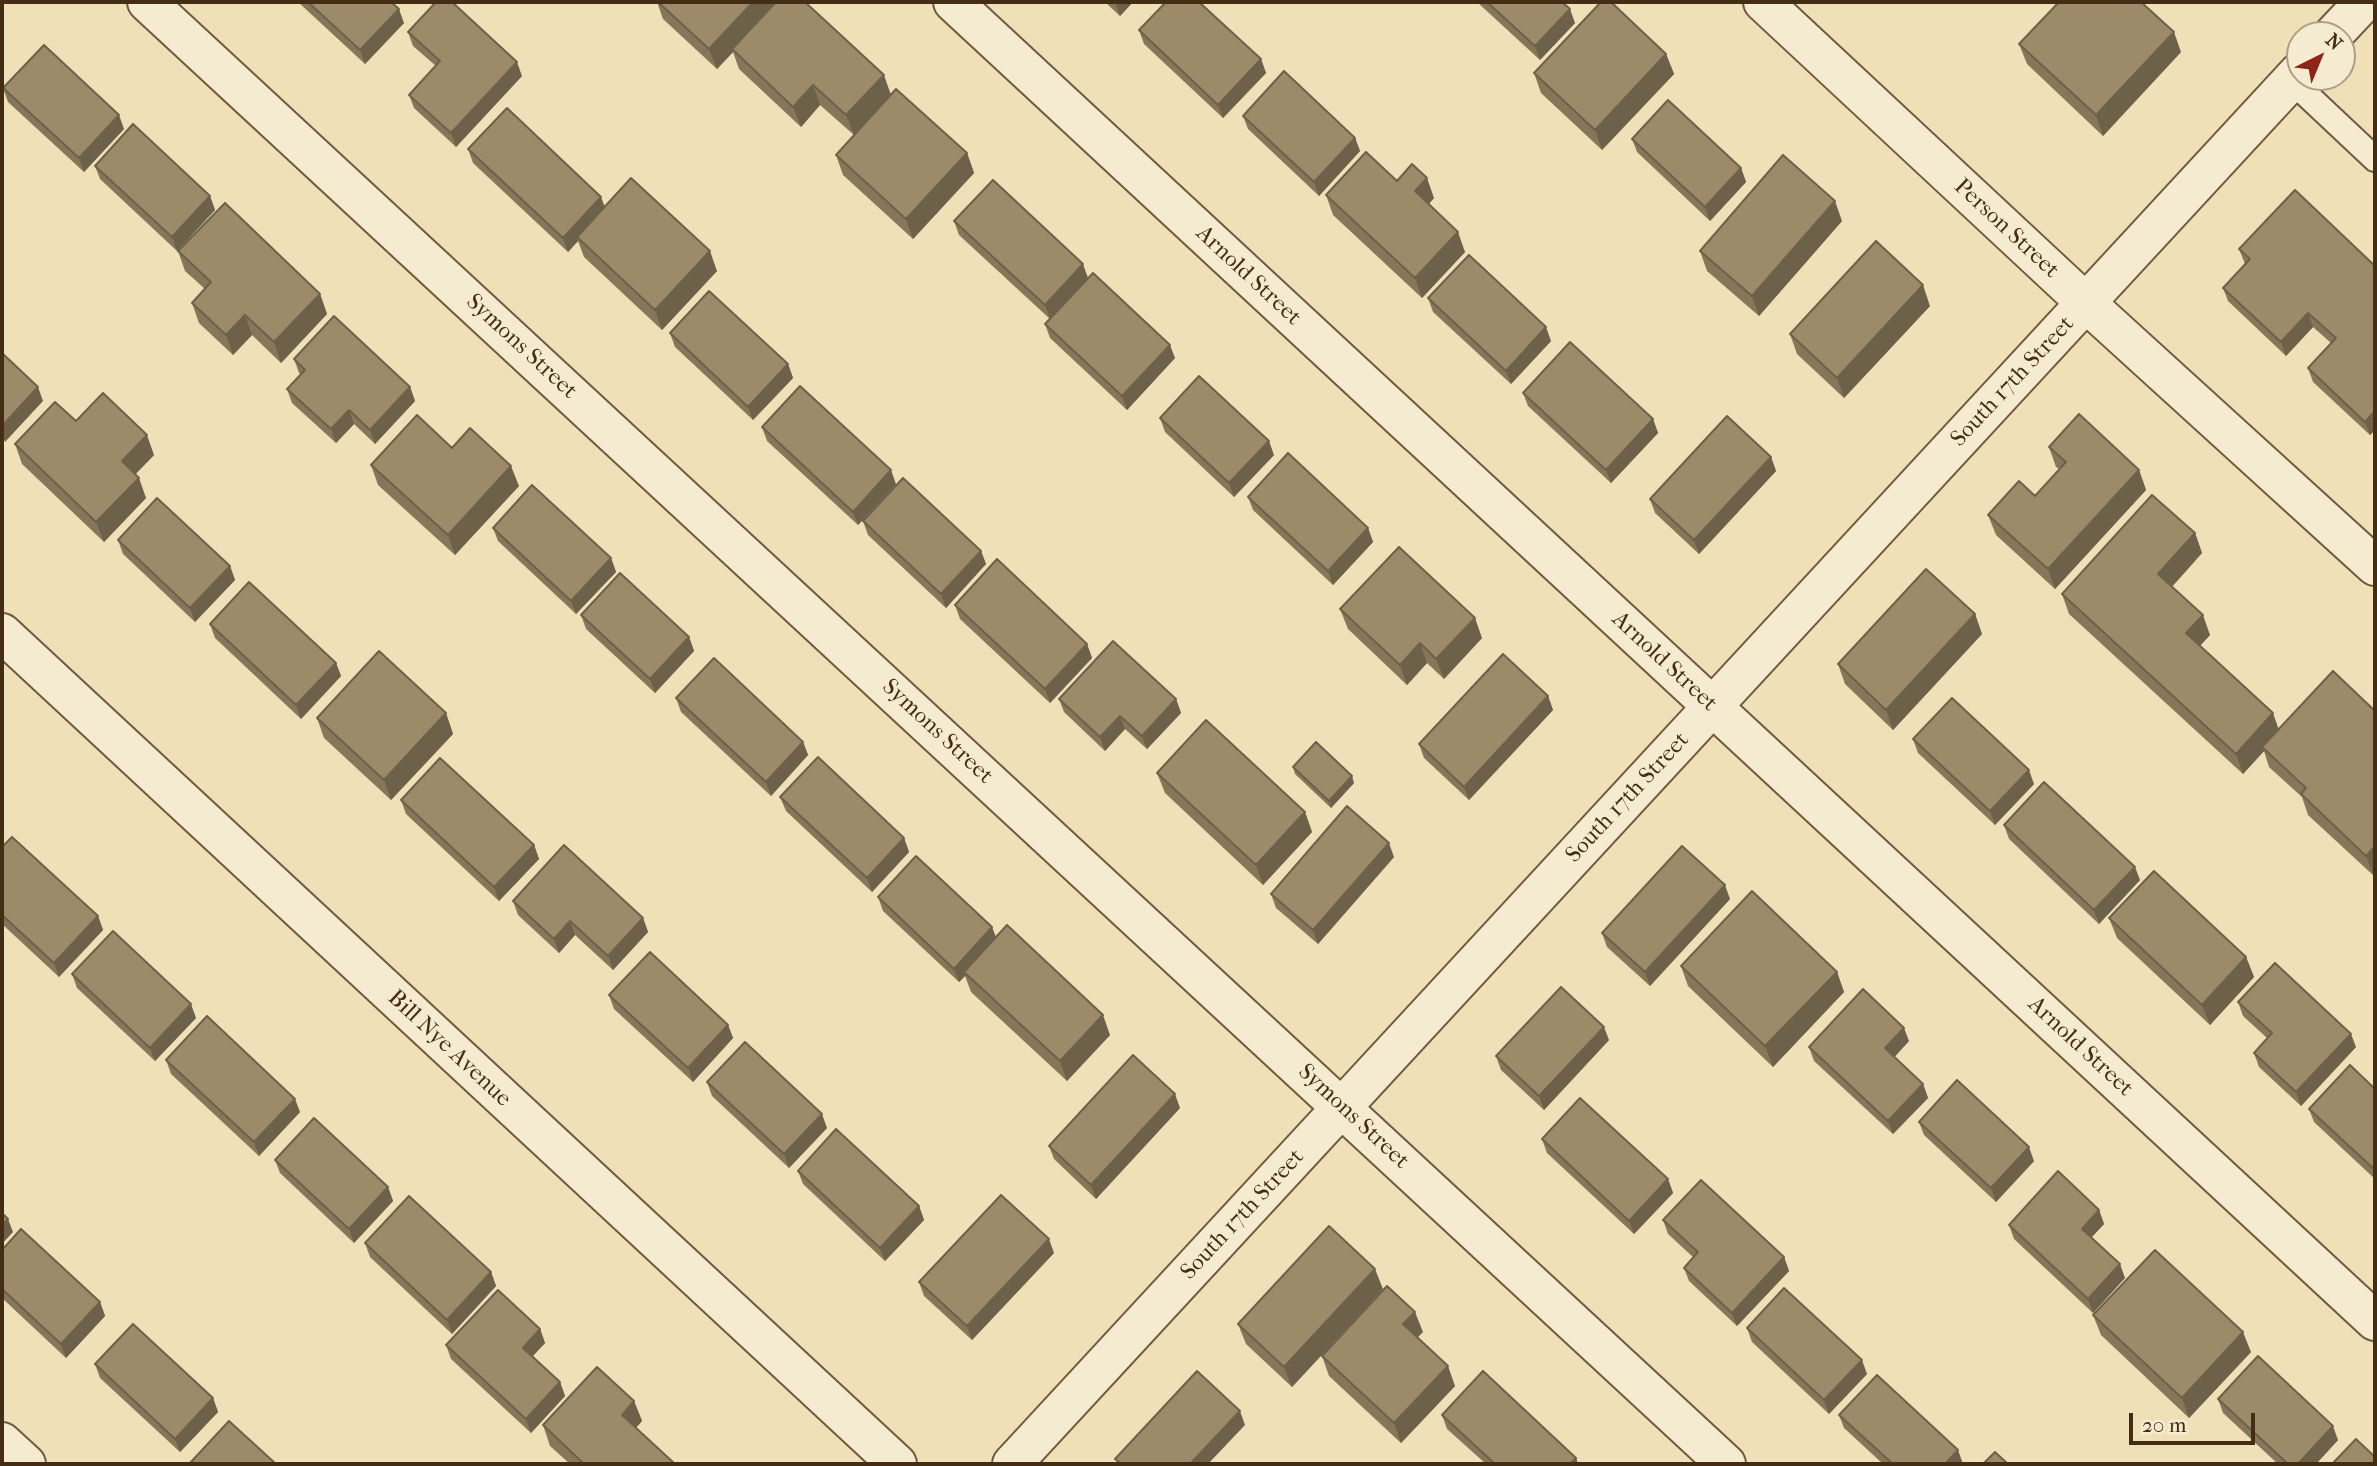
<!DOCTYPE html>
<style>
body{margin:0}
#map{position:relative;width:2377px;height:1466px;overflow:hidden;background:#efe0b7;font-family:"IM FELL French Canon",serif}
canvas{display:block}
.frame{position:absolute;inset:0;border:4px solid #452c14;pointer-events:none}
.north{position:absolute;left:2286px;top:21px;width:70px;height:70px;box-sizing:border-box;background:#f5ebd0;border:2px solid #af9f85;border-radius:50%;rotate:43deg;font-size:19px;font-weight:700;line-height:28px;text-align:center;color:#452c14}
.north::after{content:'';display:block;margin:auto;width:24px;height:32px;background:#8f2418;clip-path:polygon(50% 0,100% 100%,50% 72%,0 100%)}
.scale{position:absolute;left:2129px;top:1413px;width:126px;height:32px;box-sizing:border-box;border:4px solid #452c14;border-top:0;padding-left:9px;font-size:21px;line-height:24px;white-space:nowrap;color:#452c14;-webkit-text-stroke:5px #f5ebd0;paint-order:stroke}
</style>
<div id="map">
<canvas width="2377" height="1466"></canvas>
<div class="frame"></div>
<div class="north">N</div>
<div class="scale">20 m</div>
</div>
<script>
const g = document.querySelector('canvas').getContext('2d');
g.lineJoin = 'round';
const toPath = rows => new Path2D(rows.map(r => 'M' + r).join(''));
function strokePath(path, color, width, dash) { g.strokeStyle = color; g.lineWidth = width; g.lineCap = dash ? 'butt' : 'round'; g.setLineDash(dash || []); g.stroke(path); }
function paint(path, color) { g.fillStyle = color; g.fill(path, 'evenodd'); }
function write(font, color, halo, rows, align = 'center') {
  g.font = font + ' "IM FELL French Canon",serif'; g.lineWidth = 5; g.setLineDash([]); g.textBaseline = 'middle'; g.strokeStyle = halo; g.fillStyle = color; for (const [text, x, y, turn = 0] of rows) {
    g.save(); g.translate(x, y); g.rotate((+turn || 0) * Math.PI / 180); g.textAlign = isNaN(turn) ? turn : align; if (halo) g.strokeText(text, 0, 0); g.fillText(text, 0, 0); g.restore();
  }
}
const lane = toPath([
 [2291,80,2375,159]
]);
const street = toPath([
 [147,2,1726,1464],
 [953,2,2375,1321],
 [1763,2,2086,303,2375,566],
 [2333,35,2364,2],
 [2,633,897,1464],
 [2,1442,26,1464],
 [1012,1464,2300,71]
]);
const wall = toPath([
 [298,2,391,2,404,23,365,64],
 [657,2,805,2,891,94,967,153,974,173,913,239,843,175,836,155,854,135,820,105,801,127,739,69,733,52,717,69,663,19],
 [1105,2,1133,2,1120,16],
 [1477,2,1562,2,1575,23,1540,60],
 [1139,30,1261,59,1266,73,1223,118,1144,44],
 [408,32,522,76,456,147,414,108,409,95,436,66,413,46],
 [2019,44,2181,52,2103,136,2027,64],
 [1666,54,1674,74,1602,150,1541,93,1534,73],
 [3,88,124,129,84,172,8,102],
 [1243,116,1355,138,1360,151,1319,196,1248,129],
 [1632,139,1741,168,1746,182,1710,221,1637,152],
 [468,149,605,206,717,271,662,330,584,257,578,241,568,252,473,163],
 [95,166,210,196,215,210,177,251,100,179],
 [1397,181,1434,198,1429,204,1465,252,1422,298,1333,215,1326,195],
 [954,221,1088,277,1175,358,1127,410,1050,338,1045,324,1050,319,959,235],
 [1842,221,1759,316,1707,271,1700,251],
 [2239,249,2375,266,2375,430,2370,435,2313,382,2308,368,2331,343,2313,327,2286,356,2228,301,2223,288,2245,264],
 [178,251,320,294,327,314,281,363,252,335,233,355,199,323,192,303,205,289,185,271],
 [1428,298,1551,341,1511,384,1433,312],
 [1930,306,1844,398,1797,354,1790,334],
 [670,333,788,364,793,378,753,420,675,347],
 [294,359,410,387,415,401,375,444,354,424,336,443,292,403,287,389,301,374,299,373],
 [1523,393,1653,419,1658,433,1611,483,1528,406],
 [1160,418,1274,455,1234,497,1165,432],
 [76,421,154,455,135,474,146,498,104,542,22,464,15,444],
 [762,427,896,484,858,525,767,441],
 [2049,447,2139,470,2146,490,2055,589,1996,535,1988,515,2035,496,2059,469,2056,467],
 [452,448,519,486,455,555,378,485,371,465],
 [1771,457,1776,471,1699,554,1655,513,1650,499],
 [1248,497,1368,528,1373,542,1333,585,1253,510],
 [863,521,981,551,986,564,946,608,868,535],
 [493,528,611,558,616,572,576,614,498,541],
 [2195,533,2202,553,2172,587,2210,635,2200,646,2279,729,2375,711,2375,874,2374,876,2308,815,2302,797,2269,767,2264,751,2243,774,2069,614,2062,594],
 [118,540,230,566,235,580,195,622,123,554],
 [955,605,1087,644,1092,658,1050,703,960,619],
 [1340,609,1482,638,1444,679,1427,663,1407,685,1348,629],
 [1975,614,1982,634,1893,730,1845,684,1838,664],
 [581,615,689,637,694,651,655,693,586,629],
 [210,624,336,663,341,676,301,719,215,638],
 [1548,696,1553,710,1469,800,1424,758,1419,744],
 [676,698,803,742,808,755,771,796,681,712],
 [1059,699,1176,699,1181,713,1147,749,1125,729,1105,751,1064,712],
 [446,713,453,734,391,800,324,738,317,718],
 [1913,739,2034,784,1995,825,1918,753],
 [1293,767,1354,783,1331,808,1295,774],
 [1157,773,1305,812,1312,832,1263,885,1165,793],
 [780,797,904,838,909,852,872,892,786,811],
 [401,800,534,845,539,859,499,901,406,814],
 [2004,825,2140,880,2099,924,2009,839],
 [2,847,98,916,103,930,59,977,2,924],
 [1394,857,1318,944,1276,908,1271,894],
 [878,897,992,927,996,937,1110,1035,1067,1081,971,992,965,976,959,982,883,911],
 [1730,899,1650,986,1607,947,1602,933],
 [513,901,643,918,648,932,613,970,575,935,559,953,518,915],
 [2109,918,2246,957,2254,977,2210,1025,2117,938],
 [1681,966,1837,972,1844,992,1773,1067,1688,986],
 [72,974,196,1018,155,1061,77,988],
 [609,995,728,1025,733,1038,693,1082,614,1009],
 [2238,1002,2356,1047,2301,1106,2259,1067,2254,1053,2267,1038,2243,1016],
 [1609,1040,1544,1110,1501,1070,1496,1056],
 [1909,1041,1894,1057,1923,1084,1928,1098,1893,1134,1814,1061,1809,1047],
 [166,1060,300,1112,259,1156,171,1074],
 [707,1082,827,1128,789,1168,712,1096],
 [2375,1089,2375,1179,2314,1122,2309,1109],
 [1180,1108,1096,1199,1054,1159,1049,1146],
 [1919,1122,2034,1161,1996,1202,1924,1135],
 [1542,1139,1668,1179,1673,1193,1634,1234,1547,1153],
 [275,1160,388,1187,393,1201,354,1243,280,1173],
 [798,1171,919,1206,924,1220,885,1261,803,1184],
 [2099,1210,2104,1224,2091,1238,2125,1278,2093,1313,2014,1239,2009,1225],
 [1663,1220,1784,1257,1789,1271,1737,1326,1689,1281,1684,1268,1693,1257,1668,1234],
 [365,1243,491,1272,496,1286,452,1334,370,1257],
 [2,1250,100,1302,105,1316,66,1358,2,1298],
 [1054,1253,972,1340,924,1296,919,1282],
 [1383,1289,1292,1387,1246,1344,1238,1324],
 [2093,1315,2251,1352,2189,1418,2101,1335],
 [1747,1328,1867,1374,1829,1414,1752,1342],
 [540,1329,545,1343,533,1356,560,1382,565,1396,531,1433,451,1359,446,1345],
 [1423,1332,1417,1338,1455,1386,1401,1443,1329,1376,1322,1356],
 [95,1364,213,1398,218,1412,180,1452,100,1378],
 [2218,1399,2338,1440,2316,1464,2278,1464,2223,1413],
 [634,1401,642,1421,636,1428,675,1464,570,1464,550,1446,543,1425],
 [1442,1415,1576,1458,1578,1464,1486,1464,1447,1429],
 [1839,1415,1963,1464,1883,1464,1844,1428]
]);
const shadedWall = toPath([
 [753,2,778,2,732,49,733,52,717,69,709,49],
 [1115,2,1133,2,1120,16],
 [399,9,404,23,365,64,360,50],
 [1570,9,1575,23,1540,60,1535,46],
 [2174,32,2181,52,2103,136,2096,115],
 [1666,54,1674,74,1602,150,1595,130],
 [1261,59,1266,73,1223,118,1218,105],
 [517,62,522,76,456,147,451,133],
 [884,75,891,95,854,135,846,115],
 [813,85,820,105,801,127,793,107],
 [119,115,124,129,84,172,79,158],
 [1355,138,1360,151,1319,196,1314,182],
 [967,153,974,173,913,239,906,219],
 [1741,168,1746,182,1710,221,1705,207],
 [1427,178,1434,198,1422,211,1415,191],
 [210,196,215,210,177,251,172,237],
 [601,197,606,210,577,237,578,241,568,252,563,238],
 [1835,201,1842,221,1759,316,1752,296],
 [1458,232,1465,252,1422,298,1415,278],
 [710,251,717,271,662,330,655,310],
 [1083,264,1088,278,1050,319,1045,305],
 [1923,285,1930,306,1844,398,1837,378],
 [320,294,327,314,281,363,274,342],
 [2308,313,2313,327,2286,356,2281,342],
 [245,315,252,335,233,355,226,335],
 [1546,327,1551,341,1511,384,1506,371],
 [1170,345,1175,358,1127,410,1122,396],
 [788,364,793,378,753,420,748,407],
 [38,387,43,401,5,442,2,434,2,426],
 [410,387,415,401,375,444,370,430],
 [349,410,354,424,336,443,331,429],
 [2375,411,2375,430,2370,435,2365,422],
 [1653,419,1658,433,1611,483,1606,470],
 [147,435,154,455,129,481,122,461],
 [1269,441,1274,455,1234,497,1229,483],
 [1771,457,1776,471,1699,554,1694,540],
 [511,466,519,486,455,555,448,535],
 [891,470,896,484,858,525,853,512],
 [2139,470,2146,490,2055,589,2048,569],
 [139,478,146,498,104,542,96,522],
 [1368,528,1373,542,1333,585,1328,571],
 [2195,533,2202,553,2165,594,2158,574],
 [981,551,986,564,946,608,941,594],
 [611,558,616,572,576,614,571,601],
 [230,566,235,580,195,622,190,608],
 [1975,614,1982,634,1893,730,1886,710],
 [2203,615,2210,635,2193,653,2186,633],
 [1475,618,1482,638,1444,679,1436,659],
 [689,637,694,651,655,693,650,679],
 [1420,643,1427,663,1407,685,1400,665],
 [1087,644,1092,658,1050,703,1045,689],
 [336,663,341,676,301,719,296,705],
 [1548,696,1553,710,1469,800,1464,787],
 [1176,699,1181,713,1147,749,1142,736],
 [446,713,453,734,391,800,384,780],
 [2273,713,2280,733,2262,747,2264,751,2243,774,2236,754],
 [1120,716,1125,729,1105,751,1100,737],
 [803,742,808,755,771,796,766,782],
 [2029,770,2034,784,1995,825,1990,811],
 [1352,776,1354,783,1331,808,1329,801],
 [1305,812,1312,832,1263,885,1256,865],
 [904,838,909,852,872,892,867,878],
 [1389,843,1394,857,1318,944,1313,930],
 [534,845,539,859,499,901,494,887],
 [2375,846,2375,874,2374,876,2366,856],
 [2135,867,2140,880,2099,924,2094,910],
 [1725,885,1730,899,1650,986,1645,972],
 [98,916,103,930,59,977,54,963],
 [643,918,648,932,613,970,608,956],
 [570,921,575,935,559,953,554,939],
 [992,927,997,941,964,972,965,976,959,982,954,969],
 [2246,957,2254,977,2210,1025,2202,1005],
 [1837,972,1844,992,1773,1067,1765,1046],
 [191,1004,196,1018,155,1061,150,1048],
 [1103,1015,1110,1035,1067,1081,1060,1061],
 [728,1025,733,1038,693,1082,688,1068],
 [1604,1027,1609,1040,1544,1110,1539,1096],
 [1904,1028,1909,1041,1890,1062,1885,1048],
 [2351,1034,2356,1047,2301,1106,2296,1092],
 [1923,1084,1928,1098,1893,1134,1888,1121],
 [1175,1094,1180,1108,1096,1199,1091,1185],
 [295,1099,300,1112,259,1156,254,1142],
 [822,1114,827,1128,789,1168,784,1154],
 [2029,1147,2034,1161,1996,1202,1991,1188],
 [1668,1179,1673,1193,1634,1234,1629,1221],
 [388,1187,393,1201,354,1243,349,1229],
 [919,1206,924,1220,885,1261,880,1248],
 [2099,1210,2104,1224,2087,1242,2082,1229],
 [8,1219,13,1232,2,1244,2,1225],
 [1049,1239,1054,1253,972,1340,967,1326],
 [1784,1257,1789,1271,1737,1326,1732,1313],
 [2120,1264,2125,1278,2093,1313,2088,1299],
 [1375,1269,1383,1289,1292,1387,1284,1367],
 [491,1272,496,1286,452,1334,447,1320],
 [100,1302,105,1316,66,1358,61,1344],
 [1415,1312,1423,1332,1410,1344,1403,1324],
 [540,1329,545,1343,528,1361,523,1348],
 [2243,1332,2251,1352,2189,1418,2182,1398],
 [1862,1360,1867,1374,1829,1414,1824,1400],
 [1448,1366,1455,1386,1401,1443,1394,1423],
 [560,1382,565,1396,531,1433,526,1419],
 [213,1398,218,1412,180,1452,175,1439],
 [634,1401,642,1421,629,1435,622,1415],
 [1240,1411,1245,1425,1208,1464,1190,1464],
 [2333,1426,2338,1440,2316,1464,2298,1464],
 [1958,1450,1963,1464,1945,1464],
 [1576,1458,1578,1464,1570,1464]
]);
const building = toPath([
 [308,2,391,2,399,9,360,50,308,2],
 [436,2,452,2,517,62,451,133,409,95,440,61,408,32,436,2],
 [658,2,753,2,709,49,658,2],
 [776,2,805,2,884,75,846,115,813,85,793,107,732,49,776,2],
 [1166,2,1199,2,1261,59,1218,105,1139,30,1166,2],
 [1487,2,1562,2,1570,9,1535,46,1487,2],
 [1601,2,1611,2,1666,54,1595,130,1534,73,1601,2],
 [2059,2,2141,2,2174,32,2096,115,2019,44,2059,2],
 [44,45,119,115,79,158,3,88,44,45],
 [1284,71,1355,138,1314,182,1243,116,1284,71],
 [896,89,967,153,906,219,836,155,896,89],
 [1668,100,1741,168,1705,207,1632,139,1668,100],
 [507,108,601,197,563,238,468,149,507,108],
 [133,124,210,196,172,237,95,166,133,124],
 [1366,152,1397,181,1412,164,1427,178,1415,191,1458,232,1415,278,1326,195,1366,152],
 [1783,155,1835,201,1752,296,1700,251,1783,155],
 [631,178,710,251,655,310,577,237,631,178],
 [993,180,1083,264,1045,305,954,221,993,180],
 [2295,190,2375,266,2375,411,2365,422,2308,368,2336,338,2308,313,2281,342,2223,288,2250,259,2239,249,2295,190],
 [225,203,320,294,274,342,245,315,226,335,192,303,211,282,178,251,225,203],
 [1876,241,1923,285,1837,378,1790,334,1876,241],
 [1469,255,1546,327,1506,371,1428,298,1469,255],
 [1093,273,1170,345,1122,396,1045,324,1093,273],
 [709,291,788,364,748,407,670,333,709,291],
 [334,316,410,387,370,430,349,410,331,429,287,389,305,370,294,359,334,316],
 [1570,342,1653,419,1606,470,1523,393,1570,342],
 [2,353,38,387,2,426,2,353],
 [1199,376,1269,441,1229,483,1160,418,1199,376],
 [800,386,891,470,853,512,762,427,800,386],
 [103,393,147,435,122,461,139,478,96,522,15,444,55,402,76,421,103,393],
 [2079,414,2139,470,2048,569,1988,515,2019,481,2035,496,2066,462,2049,447,2079,414],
 [417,415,452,448,470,428,511,466,448,535,371,465,417,415],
 [1727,416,1771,457,1694,540,1650,499,1727,416],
 [1288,453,1368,528,1328,571,1248,497,1288,453],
 [903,478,981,551,941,594,863,521,903,478],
 [532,485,611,558,571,601,493,528,532,485],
 [2152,495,2195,533,2158,574,2203,615,2186,633,2273,713,2236,754,2062,594,2152,495],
 [157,498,230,566,190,608,118,540,157,498],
 [1399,547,1475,618,1436,659,1420,643,1400,665,1340,609,1399,547],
 [997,559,1087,644,1045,689,955,605,997,559],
 [1926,569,1975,614,1886,710,1838,664,1926,569],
 [620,573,689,637,650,679,581,615,620,573],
 [249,582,336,663,296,705,210,624,249,582],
 [1113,641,1176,699,1142,736,1120,716,1100,737,1059,699,1113,641],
 [379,651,446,713,384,780,317,718,379,651],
 [1503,654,1548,696,1464,787,1419,744,1503,654],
 [714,658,803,742,766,782,676,698,714,658],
 [2333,671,2375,711,2375,846,2366,856,2301,794,2306,788,2262,747,2333,671],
 [1952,698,2029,770,1990,811,1913,739,1952,698],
 [1206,720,1305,812,1256,865,1157,773,1206,720],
 [1316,742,1352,776,1329,801,1293,767,1316,742],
 [818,757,904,838,867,878,780,797,818,757],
 [440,758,534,845,494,887,401,800,440,758],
 [2044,782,2135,867,2094,910,2004,825,2044,782],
 [1347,806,1389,843,1313,930,1271,894,1347,806],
 [12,837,98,916,54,963,2,915,2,847,12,837],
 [564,845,643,918,608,956,570,921,554,939,513,901,564,845],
 [1682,846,1725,885,1645,972,1602,933,1682,846],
 [916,856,992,927,954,969,878,897,916,856],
 [2154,871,2246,957,2202,1005,2109,918,2154,871],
 [1752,891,1837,972,1765,1046,1681,966,1752,891],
 [1007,925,1103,1015,1060,1061,964,972,1007,925],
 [113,931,191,1004,150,1048,72,974,113,931],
 [650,952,728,1025,688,1068,609,995,650,952],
 [2275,963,2351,1034,2296,1092,2254,1053,2272,1033,2238,1002,2275,963],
 [1561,987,1604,1027,1539,1096,1496,1056,1561,987],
 [1863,989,1904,1028,1885,1048,1923,1084,1888,1121,1809,1047,1863,989],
 [207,1016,295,1099,254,1142,166,1060,207,1016],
 [745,1042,822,1114,784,1154,707,1082,745,1042],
 [1133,1055,1175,1094,1091,1185,1049,1146,1133,1055],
 [2350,1065,2375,1089,2375,1170,2309,1109,2350,1065],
 [1957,1080,2029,1147,1991,1188,1919,1122,1957,1080],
 [1580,1098,1668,1179,1629,1221,1542,1139,1580,1098],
 [314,1118,388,1187,349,1229,275,1160,314,1118],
 [836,1129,919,1206,880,1248,798,1171,836,1129],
 [2058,1171,2099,1210,2082,1229,2120,1264,2088,1299,2009,1225,2058,1171],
 [1701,1180,1784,1257,1732,1313,1684,1268,1698,1252,1663,1220,1701,1180],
 [1001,1195,1049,1239,967,1326,919,1282,1001,1195],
 [409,1196,491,1272,447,1320,365,1243,409,1196],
 [2,1213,8,1219,2,1225,2,1213],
 [1329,1226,1375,1269,1284,1367,1238,1324,1329,1226],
 [21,1229,100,1302,61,1344,2,1289,2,1250,21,1229],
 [2155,1250,2243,1332,2182,1398,2093,1315,2155,1250],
 [1387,1286,1415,1312,1403,1324,1448,1366,1394,1423,1322,1356,1387,1286],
 [1784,1288,1862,1360,1824,1400,1747,1328,1784,1288],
 [498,1290,540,1329,523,1348,560,1382,526,1419,446,1345,498,1290],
 [133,1324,213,1398,175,1439,95,1364,133,1324],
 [2258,1356,2333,1426,2298,1464,2288,1464,2218,1399,2258,1356],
 [597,1367,634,1401,622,1415,675,1464,584,1464,543,1425,597,1367],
 [1197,1371,1240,1411,1190,1464,1121,1464,1115,1459,1197,1371],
 [1483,1371,1576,1458,1570,1464,1495,1464,1442,1415,1483,1371],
 [1877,1375,1958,1450,1945,1464,1893,1464,1839,1415,1877,1375],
 [229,1421,276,1464,192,1464,190,1463,229,1421],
 [2356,1439,2375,1457,2375,1464,2332,1464,2356,1439],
 [1995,1452,2008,1464,1983,1464,1995,1452]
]);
const streetNames = [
 ["Person Street",2006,229,43],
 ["Arnold Street",1248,276,43],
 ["Symons Street",521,347,43],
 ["South 17th Street",2013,382,-47],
 ["Arnold Street",1664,662,43],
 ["Symons Street",937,732,43],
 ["South 17th Street",1628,798,-47],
 ["Arnold Street",2080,1047,43],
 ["Bill Nye Avenue",449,1049,43],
 ["Symons Street",1353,1117,43],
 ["South 17th Street",1243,1215,-47]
];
strokePath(lane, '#70593d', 28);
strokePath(street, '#70593d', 42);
strokePath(lane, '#f5ebd0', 24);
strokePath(street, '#f5ebd0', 38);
paint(wall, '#87775a');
paint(shadedWall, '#6e614a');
paint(building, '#9d8a69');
strokePath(building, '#6e614a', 2);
write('23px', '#452c14', '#f5ebd0', streetNames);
</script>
